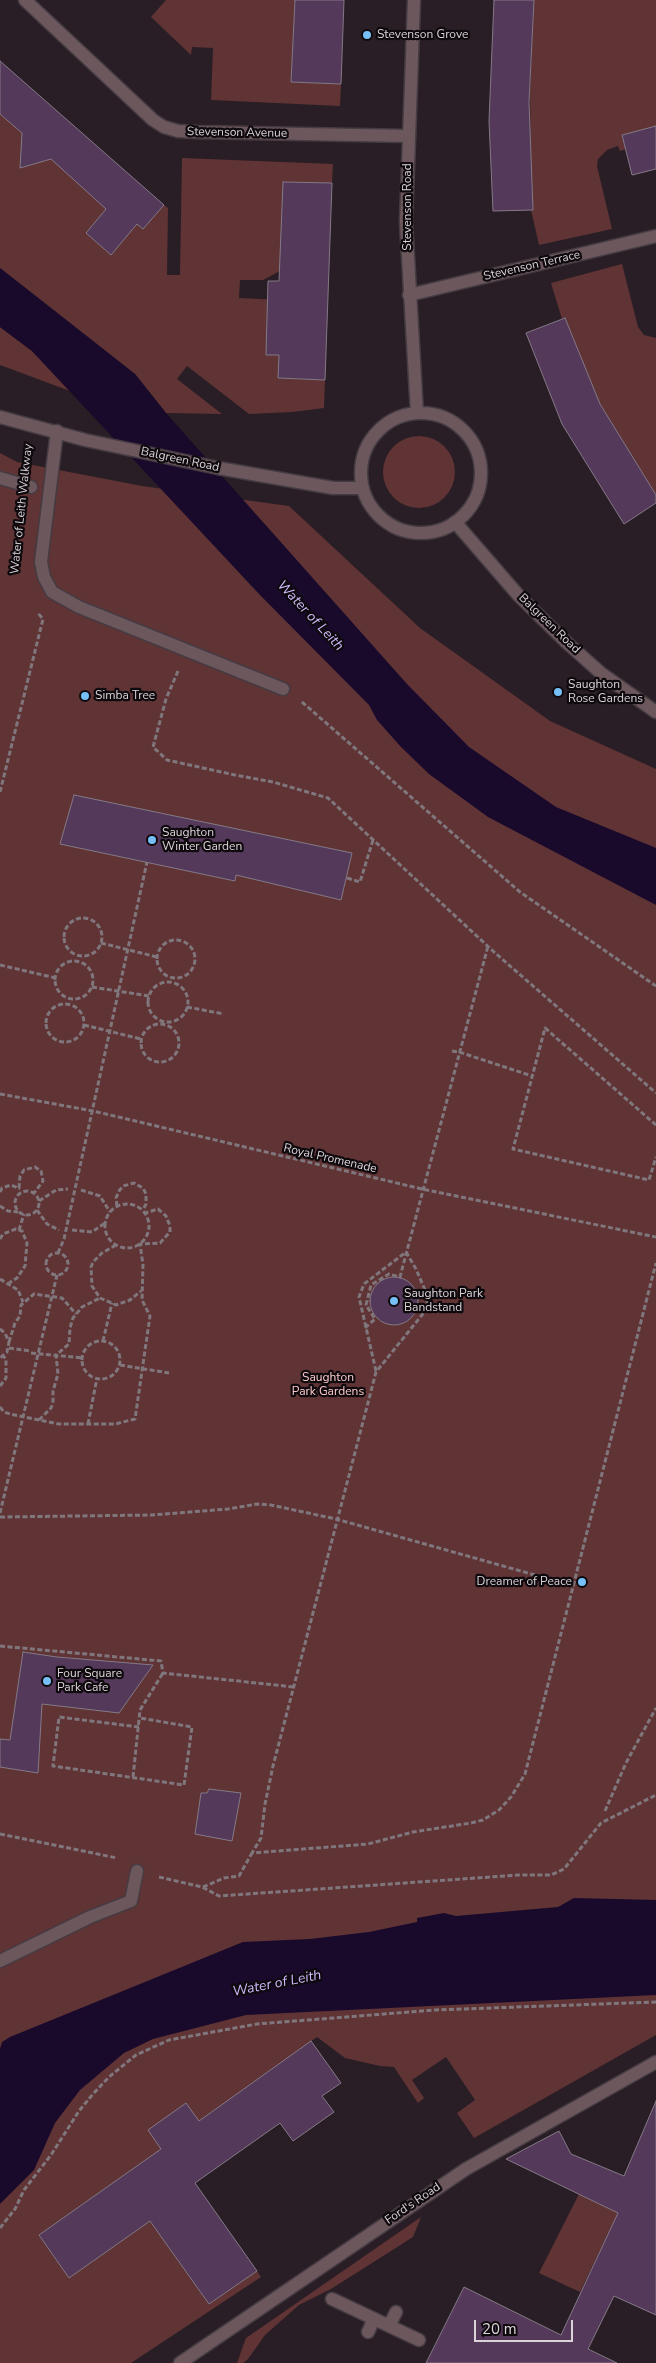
<!DOCTYPE html>
<style>
body{margin:0}
#map{position:relative;width:656px;height:2363px;overflow:hidden;background:#291e25;font-family:"Nunito Sans",sans-serif}
canvas{display:block}
.scale{position:absolute;left:474px;top:2320px;width:99px;height:22px;box-sizing:border-box;border:2px solid #dad3d8;border-top:0;padding-left:6px;font-size:15px;line-height:18px;white-space:nowrap;color:#dad3d8;-webkit-text-stroke:4px #0e090d;paint-order:stroke}
</style>
<div id="map">
<canvas width="656" height="2363"></canvas>
<div class="scale">20 m</div>
</div>
<script>
const g = document.querySelector('canvas').getContext('2d');
g.lineJoin = 'round';
function paint(path, color) { g.fillStyle = color; g.fill(path, 'evenodd'); }
const toPath = rows => new Path2D(rows.map(r => 'M' + r).join(''));
function strokePath(path, color, width, dash) { g.strokeStyle = color; g.lineWidth = width; g.lineCap = dash ? 'butt' : 'round'; g.setLineDash(dash || []); g.stroke(path); }
function write(font, color, halo, rows, align = 'center') {
  g.font = font + ' "Nunito Sans",sans-serif'; g.lineWidth = 4.5; g.setLineDash([]); g.textBaseline = 'middle'; g.strokeStyle = halo; g.fillStyle = color; for (const [text, x, y, turn = 0] of rows) {
    g.save(); g.translate(x, y); g.rotate((+turn || 0) * Math.PI / 180); g.textAlign = isNaN(turn) ? turn : align; if (halo) g.strokeText(text, 0, 0); g.fillText(text, 0, 0); g.restore();
  }
}
const green = toPath([
 [166,0,295,0,291,82,341,84,340,106,211,100,213,48,192,47,191,55,151,17],
 [534,0,656,0,656,126,626,149,620,151,618,146,607,150,598,159,597,166,612,229,539,245,531,210,530,90],
 [0,114,31,141,21,162,26,166,33,164,48,148,107,208,86,233,111,255,137,224,143,229,164,205,168,208,167,275,180,275,182,158,333,164,332,183,284,182,280,271,263,280,240,280,239,298,280,300,267,324,266,354,279,355,278,378,325,380,324,408,292,412,249,414,187,366,177,379,222,414,166,413,135,374,0,268],
 [622,264,638,327,644,335,656,338,656,495,598,401,565,318,562,319,551,283],
 [0,327,32,351,70,391,0,365],
 '383 472a36 36 0 1 1 72 0a36 36 0 1 1-72 0Z',
 [0,453,17,462,142,486,289,506,420,628,550,721,656,769,656,2035,474,2138,457,2113,475,2100,446,2057,412,2080,424,2098,418,2103,394,2067,380,2066,345,2058,317,2037,199,2121,186,2104,161,2149,39,2235,69,2278,150,2221,209,2304,257,2271,261,2277,131,2363,0,2363],
 [579,2194,618,2213,580,2292,539,2273],
 [421,2217,413,2237,331,2289,299,2305,265,2335,248,2359,243,2363,237,2363,246,2338]
]);
const water = toPath([
 [0,268,135,374,166,413,407,684,469,747,556,807,656,848,656,905,488,817,429,774,401,747,377,720,369,705,259,594,32,351,0,327],
 [574,1898,656,1900,656,1995,246,2015,153,2039,124,2053,80,2090,55,2123,34,2170,0,2204,0,2049,2,2042,10,2037,243,1942,310,1939,369,1932,417,1922,417,1918,444,1913,456,1916,558,1907]
]);
const building = toPath([
 [295,0,344,0,341,84,291,82,295,0],
 [494,0,534,0,529,102,533,210,493,211,489,121,494,0],
 [0,61,164,205,143,229,137,224,111,255,86,233,106,209,51,159,20,168,22,133,0,114,0,61],
 [656,126,656,169,632,175,622,135,656,126],
 [283,182,332,183,325,380,278,378,279,355,266,355,268,281,279,281,283,182],
 [565,318,600,404,656,495,656,503,624,524,562,424,526,333,565,318],
 [74,795,352,853,341,900,236,875,235,881,60,844,74,795],
 '370 1301a24 24 0 1 1 48 0a24 24 0 1 1-48 0Z',
 [23,1652,57,1657,153,1665,119,1713,42,1704,38,1773,0,1767,0,1739,10,1740,23,1652],
 [209,1789,241,1793,232,1841,195,1834,201,1793,207,1793,209,1789],
 [311,2041,341,2083,322,2096,334,2112,293,2141,280,2123,195,2183,257,2271,209,2304,150,2221,69,2278,39,2235,161,2149,148,2130,186,2103,199,2121,311,2041],
 [656,2101,656,2315,614,2296,588,2349,617,2363,426,2363,464,2287,561,2335,618,2213,506,2159,559,2131,571,2154,624,2176,656,2101]
]);
const path = toPath([
 [178,671,166,699,153,747,167,760,235,775,273,782,328,798,494,952,656,1093],
 [302,702,520,892,656,986],
 [0,792,43,619,37,612],
 [347,878,360,882,373,840],
 '64 937a19 19 0 1 1 38 0a19 19 0 1 1-38 0Z',
 '157 959a19 19 0 1 1 38 0a19 19 0 1 1-38 0Z',
 [101,943,157,957],
 '55 980a19 19 0 1 1 38 0a19 19 0 1 1-38 0Z',
 [0,965,56,978],
 '148 1002a20 20 0 1 1 40 0a20 20 0 1 1-40 0Z',
 [92,987,149,996],
 '46 1023a19 19 0 1 1 38 0a19 19 0 1 1-38 0Z',
 [187,1007,224,1014],
 '141 1043a19 19 0 1 1 38 0a19 19 0 1 1-38 0Z',
 [84,1025,141,1039],
 [452,1051,459,1052,532,1076],
 [0,1094,93,1111,422,1189,656,1237],
 [656,1125,545,1028,513,1149,649,1180,656,1157],
 [19,1188,20,1176,24,1170,35,1167,41,1171,43,1181,34,1193],
 [81,1190,100,1196,110,1212],
 '15 1203a12 12 0 1 1 24 0a12 12 0 1 1-24 0Z',
 [0,1192,2,1188,11,1185,20,1189],
 [39,1201,56,1190,68,1189],
 '105 1226a22 22 0 1 1 44 0a22 22 0 1 1-44 0Z',
 [0,1206,8,1211,18,1212],
 [117,1206,116,1198,119,1191,123,1186,134,1183,143,1188,146,1194,146,1204,143,1210],
 [37,1210,47,1224,59,1230],
 [19,1230,24,1214],
 [72,1230,92,1232,105,1223],
 [0,1239,3,1234,16,1229,22,1231,27,1243,25,1266,17,1278,9,1283],
 [116,1245,102,1253,93,1262,91,1267,92,1286,100,1298,116,1305,130,1300,141,1291],
 [406,1252,416,1269,428,1297,426,1310,376,1372,273,1766,265,1804,261,1838,252,1853,368,1844,413,1832,471,1823,483,1820,499,1810,511,1797,525,1774,656,1263],
 [58,1253,64,1239,147,862],
 '46 1264a11 11 0 1 1 22 0a11 11 0 1 1-22 0Z',
 [0,1279,18,1290,23,1302],
 [365,1328,375,1319,366,1305,371,1285,389,1274,400,1277,488,946],
 [0,1329,5,1333,9,1342,7,1352,0,1358],
 [103,1341,112,1303],
 '82 1360a19 19 0 1 1 38 0a19 19 0 1 1-38 0Z',
 [9,1342,15,1323,20,1316,21,1305,34,1294,62,1298,76,1314],
 [9,1348,31,1351],
 [31,1353,83,1358],
 [120,1365,169,1373],
 [376,1371,359,1297,364,1284,406,1252],
 [0,1386,6,1378,6,1359,3,1356],
 [0,1407,4,1412,10,1414,59,1424,115,1424,135,1419,150,1316,142,1300,143,1265,140,1244,160,1243,170,1232,170,1226,166,1216,158,1209,145,1213],
 [39,1420,51,1408,53,1403,53,1391,58,1374,56,1355,69,1344,70,1328,73,1318,82,1307,100,1298],
 [88,1424,97,1378],
 [0,1513,57,1275],
 [0,1517,152,1515,228,1509,257,1504,271,1505,336,1519,574,1586],
 [0,1646,161,1661,163,1673,294,1687],
 [139,1727,59,1717,53,1766,184,1785,192,1727,140,1718],
 [133,1777,140,1710,163,1673],
 [605,1811,626,1763,656,1708],
 [0,1834,117,1858],
 [159,1877,202,1887,219,1896,519,1875,551,1875,564,1869,601,1823,656,1795],
 [203,1887,224,1878,239,1876,252,1853],
 [0,2228,15,2209,24,2190,51,2155,79,2111,93,2094,109,2077,136,2055,169,2040,257,2024,435,2010,656,2002]
]);
const service = toPath([
 [57,431,41,562,44,577,52,592,79,607,283,689],
 [0,1961,90,1917,131,1901,137,1871],
 [332,2299,419,2340],
 [389,2326,396,2312],
 [368,2332,374,2319]
]);
const pedestrian = toPath([
 [0,478,31,487]
]);
const minor = toPath([
 [25,0,153,120,164,127,178,131,197,132,409,136],
 [409,295,656,236],
 [180,2363,466,2169,656,2062]
]);
const tertiary = toPath([
 [414,0,406,222,417,413],
 '361 473a60 60 0 1 1 120 0a60 60 0 1 1-120 0Z',
 [0,417,85,440,218,468,333,488,363,488],
 [455,522,519,596,566,642,602,674,656,712]
]);
const markers = [
 [367,35,5,"#77bff7"],
 [558,692,5,"#77bff7"],
 [85,696,5,"#77bff7"],
 [152,840,5,"#77bff7"],
 [394,1301,5,"#77bff7"],
 [582,1582,5,"#77bff7"],
 [47,1681,5,"#77bff7"]
];
const poiNames = [
 ["Stevenson Grove",377,35],
 ["Saughton",568,685],
 ["Rose Gardens",568,699],
 ["Simba Tree",95,696],
 ["Saughton",162,833],
 ["Winter Garden",162,847],
 ["Saughton Park",404,1294],
 ["Bandstand",404,1308],
 ["Dreamer of Peace",572,1582,"right"],
 ["Four Square",57,1674],
 ["Park Cafe",57,1688]
];
const streetNames = [
 ["Stevenson Avenue",237,133,1],
 ["Stevenson Road",408,207,-90],
 ["Stevenson Terrace",532,266,-13],
 ["Balgreen Road",180,460,12],
 ["Water of Leith Walkway",22,509,-84],
 ["Balgreen Road",549,624,44],
 ["Royal Promenade",330,1159,13],
 ["Ford's Road",413,2204,-34]
];
const parkNames = [
 ["Saughton",328,1378],
 ["Park Gardens",328,1392]
];
const waterNames = [
 ["Water of Leith",310,616,47],
 ["Water of Leith",277,1984,-11]
];
paint(green, '#603335');
paint(water, '#190a2c');
paint(building, '#54395b');
strokePath(building, '#847a86', 1);
strokePath(service, '#453b42', 15);
strokePath(pedestrian, '#453b42', 15);
strokePath(minor, '#453b42', 15);
strokePath(tertiary, '#453b42', 15);
strokePath(path, '#80777d', 3, [5, 2.5]);
strokePath(service, '#6c575d', 12);
strokePath(pedestrian, '#6c575d', 12);
strokePath(minor, '#6c575d', 12);
strokePath(tertiary, '#6c575d', 12);
for (const [x, y, r, color] of markers) { const dot = new Path2D(); dot.arc(x, y, r, 0, 2 * Math.PI); g.fillStyle = color; g.fill(dot); strokePath(dot, '#0e090d', 2); }
write('12px', '#dad3d8', '#0e090d', poiNames, 'left');
write('12px', '#dad3d8', '#0e090d', streetNames);
write('12px', '#fbc9ca', '#0e090d', parkNames);
write('italic 14px', '#d0b8fb', '#0e090d', waterNames);
</script>
